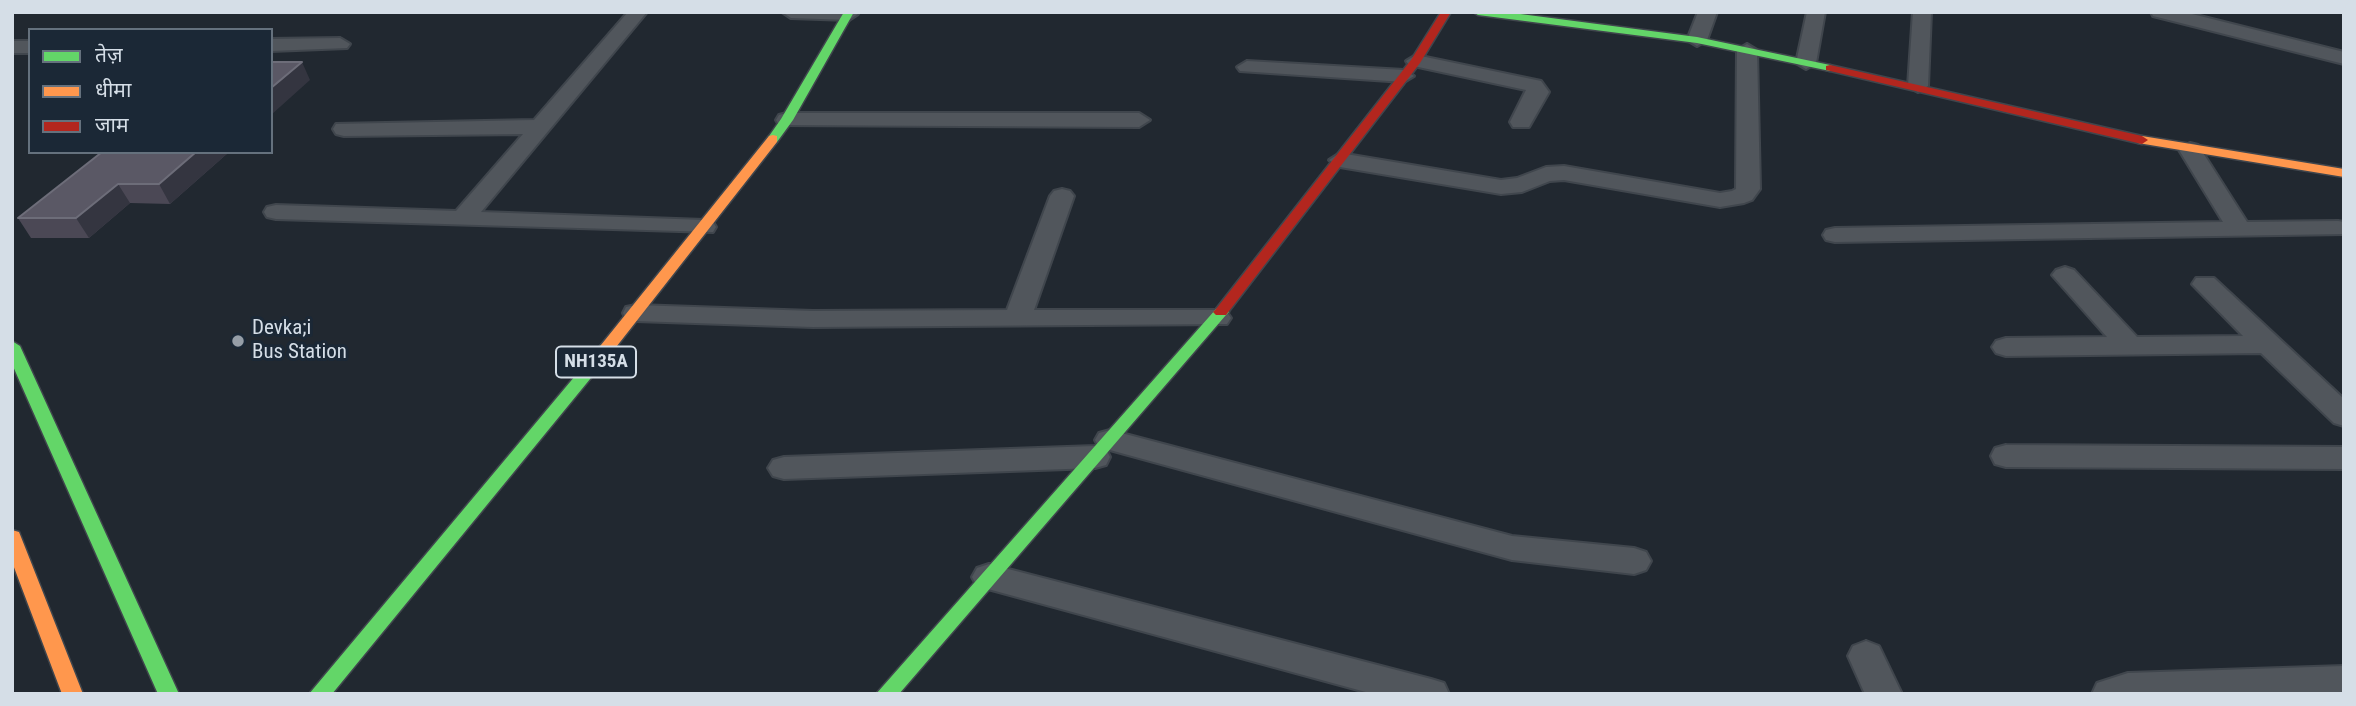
<!DOCTYPE html>
<meta charset="utf-8">
<style>
body{margin:0}
#map{position:relative;width:2356px;height:706px;overflow:hidden;background:#212830;font-family:"Roboto Condensed","Noto Sans Devanagari",sans-serif}
canvas{display:block}
.frame{position:absolute;inset:0;border:14px solid #d5dee7;pointer-events:none}
.legend{position:absolute;left:28px;top:28px;width:245px;height:126px;box-sizing:border-box;background:#1b2836;border:2px solid #65717d;margin:0;padding:9px 12px;list-style:none;font-size:21px;color:#d5dee7}
.legend li{display:flex;align-items:center;gap:14px;height:35px}
.legend b{width:35px;border:2px solid #65717d}
</style>
<div id="map">
<canvas width="2356" height="706"></canvas>
<div class="frame"></div>
<ul class="legend">
<li><b style="height:9px;background:#63d668"></b>तेज़</li>
<li><b style="height:9px;background:#ff974d"></b>धीमा</li>
<li><b style="height:9px;background:#b3261e"></b>जाम</li>
</ul>
</div>
<script>
const g = document.querySelector('canvas').getContext('2d');
g.lineJoin = 'round';
const toPath = rows => new Path2D(rows.map(r => 'M' + r).join(''));
function strokePath(path, color, width, dash) { g.strokeStyle = color; g.lineWidth = width; g.lineCap = dash ? 'butt' : 'round'; g.setLineDash(dash || []); g.stroke(path); }
function paint(path, color) { g.fillStyle = color; g.fill(path, 'evenodd'); }
function write(font, color, halo, rows, align = 'center') {
  g.font = font + ' "Roboto Condensed",sans-serif'; g.lineWidth = 6; g.setLineDash([]); g.textBaseline = 'middle'; g.strokeStyle = halo; g.fillStyle = color; for (const [text, x, y, turn = 0] of rows) {
    g.save(); g.translate(x, y); g.rotate((+turn || 0) * Math.PI / 180); g.textAlign = isNaN(turn) ? turn : align; if (halo) g.strokeText(text, 0, 0); g.fillText(text, 0, 0); g.restore();
  }
}
const street = toPath([
 [628,12,647,12,481,212,704,220,713,222,716,227,713,232,276,219,267,217,264,212,267,207,276,205,456,211,523,134,344,136,336,134,333,129,336,124,534,120,628,12],
 [782,12,857,12,858,14,849,20,791,18,782,12],
 [1698,12,1717,12,1707,40,1697,46,1687,40,1698,12],
 [1807,12,1825,12,1816,63,1806,69,1796,63,1807,12],
 [1913,12,1931,12,1928,86,1918,92,1908,86,1913,12],
 [2151,12,2184,12,2344,52,2344,64,2153,16,2151,12],
 [340,38,350,44,347,48,271,51,271,39,340,38],
 [12,41,30,41,30,53,12,53,12,41],
 [1747,44,1757,50,1760,189,1752,200,1744,203,1720,207,1564,180,1550,181,1522,192,1501,194,1340,167,1329,160,1340,153,1501,180,1517,178,1546,167,1564,166,1720,193,1732,191,1736,189,1737,50,1747,44],
 [1416,55,1541,81,1549,92,1529,127,1513,127,1510,122,1526,90,1409,65,1406,61,1416,55],
 [1247,61,1404,70,1414,76,1404,82,1240,71,1237,67,1247,61],
 [787,113,1139,113,1150,120,1139,127,779,125,776,120,779,115,787,113],
 [2190,143,2198,145,2247,222,2338,221,2344,222,2344,234,1835,242,1826,240,1823,235,1826,230,1835,228,2223,222,2179,150,2190,143],
 [1062,189,1070,191,1074,196,1034,310,1217,310,1227,312,1231,318,1227,324,813,327,636,321,626,319,623,313,626,307,636,305,813,311,1007,310,1050,196,1054,191,1062,189],
 [2065,267,2074,270,2137,337,2243,336,2192,284,2196,278,2214,278,2344,399,2344,426,2334,423,2261,353,2006,356,1996,353,1992,347,1996,341,2006,338,2107,337,2052,275,2056,270,2065,267],
 [1110,430,1512,536,1634,548,1646,552,1651,561,1646,570,1634,574,1512,560,1099,447,1095,440,1099,433,1110,430],
 [2006,445,2344,447,2344,469,2006,467,1995,464,1991,456,1995,448,2006,445],
 [1095,446,1106,449,1110,457,1106,465,1095,468,784,479,773,476,768,468,773,460,784,457,1095,446],
 [989,564,1431,679,1444,683,1449,694,1373,694,977,586,972,577,977,568,989,564],
 [1866,641,1879,646,1902,694,1865,694,1848,656,1853,646,1866,641],
 [2344,666,2344,694,2092,694,2097,683,2128,673,2344,666]
]);
const fast = toPath([
 [844,12,854,12,793,120,777,142,769,142,767,139,781,119,844,12],
 [1473,12,1505,12,1697,37,1830,65,1836,68,1830,71,1697,43,1478,15,1473,12],
 [1221,307,1226,309,1229,312,1226,315,899,694,876,694,1216,309,1221,307],
 [12,341,20,346,179,694,158,694,12,364,12,341],
 [607,343,615,348,613,351,332,694,309,694,601,345,607,343]
]);
const slow = toPath([
 [773,135,777,136,777,142,613,351,601,351,599,348,601,345,769,136,773,135],
 [2142,136,2344,169,2344,177,2138,143,2136,140,2142,136],
 [12,530,19,532,21,537,83,694,62,694,12,562,12,530]
]);
const jam = toPath([
 [1441,12,1451,12,1420,63,1226,315,1216,315,1213,312,1216,309,1411,60,1441,12],
 [1830,65,2142,136,2148,140,2142,144,1826,70,1826,66,1830,65]
]);
const wall = toPath([
 [102,152,229,152,170,204,130,203,89,238,31,238,18,218]
]);
const shadedWall = toPath([
 [302,62,310,80,271,115,271,88],
 [196,152,229,152,170,204,159,184],
 [118,184,130,203,89,238,76,218]
]);
const building = toPath([
 [271,62,302,62,271,88,271,62],
 [102,152,196,152,159,184,118,184,76,218,18,218,102,152]
]);
const markers = [
 [238,341,7,"#969ea7"]
];
const shields = [
 [596,362,80]
];
const shieldNames = [
 ["NH135A",596,362]
];
const poiNames = [
 ["Devka;i",252,329],
 ["Bus Station",252,353]
];
strokePath(street, '#40464d', 4);
strokePath(fast, '#40464d', 3);
strokePath(slow, '#40464d', 3);
strokePath(jam, '#40464d', 3);
paint(street, '#51565c');
paint(fast, '#63d668');
paint(slow, '#ff974d');
paint(jam, '#b3261e');
paint(wall, '#4b4855');
paint(shadedWall, '#343540');
paint(building, '#5a5865');
strokePath(building, '#6d6d79', 2);
for (const [x, y, r, color] of markers) { const dot = new Path2D(); dot.arc(x, y, r, 0, 2 * Math.PI); g.fillStyle = color; g.fill(dot); strokePath(dot, '#1b2836', 2.5); }
for (const [x, y, w] of shields) { const box = new Path2D(); box.roundRect(x - w / 2, y - 15.5, w, 31, 5); g.fillStyle = '#1b2836'; g.fill(box); strokePath(box, '#d5dee7', 2); }
write('bold 19px', '#d5dee7', null, shieldNames);
write('21px', '#d5dee7', '#1b2836', poiNames, 'left');
</script>
